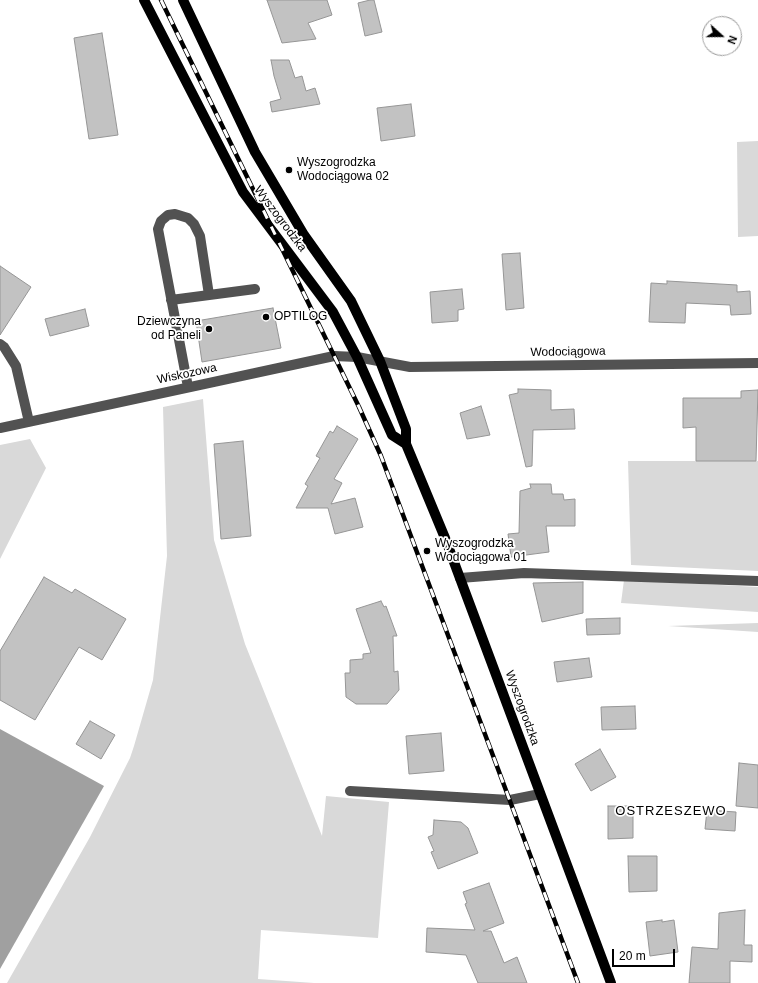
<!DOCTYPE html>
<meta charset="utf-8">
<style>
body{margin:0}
#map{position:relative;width:758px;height:983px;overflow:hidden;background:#fff;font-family:Helvetica,sans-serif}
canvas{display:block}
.north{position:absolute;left:702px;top:16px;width:40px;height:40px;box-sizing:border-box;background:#fff;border:1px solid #999;border-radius:50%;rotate:111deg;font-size:11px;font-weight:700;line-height:16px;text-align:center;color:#000}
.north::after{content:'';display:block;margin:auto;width:14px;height:18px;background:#000;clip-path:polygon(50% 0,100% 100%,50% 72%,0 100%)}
.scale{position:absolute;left:612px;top:949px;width:63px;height:18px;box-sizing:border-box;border:2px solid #000;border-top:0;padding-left:5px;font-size:12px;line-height:14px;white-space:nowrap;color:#000;-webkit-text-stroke:3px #fff;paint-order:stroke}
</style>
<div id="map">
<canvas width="758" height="983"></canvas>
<div class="north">N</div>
<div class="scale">20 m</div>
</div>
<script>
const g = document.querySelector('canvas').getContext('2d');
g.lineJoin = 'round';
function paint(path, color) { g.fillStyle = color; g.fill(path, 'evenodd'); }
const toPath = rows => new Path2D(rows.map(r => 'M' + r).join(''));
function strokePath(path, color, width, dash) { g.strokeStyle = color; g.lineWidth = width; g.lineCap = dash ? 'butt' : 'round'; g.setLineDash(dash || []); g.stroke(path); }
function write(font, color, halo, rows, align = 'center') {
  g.font = font + ' Helvetica,sans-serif'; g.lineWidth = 3.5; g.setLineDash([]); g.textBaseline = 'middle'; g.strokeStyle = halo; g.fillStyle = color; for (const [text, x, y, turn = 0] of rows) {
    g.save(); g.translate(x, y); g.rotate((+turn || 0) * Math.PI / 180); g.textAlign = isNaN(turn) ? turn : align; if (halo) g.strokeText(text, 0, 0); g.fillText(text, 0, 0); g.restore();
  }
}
const green = toPath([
 [758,141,758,236,738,237,737,142],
 [203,399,214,540,245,644,322,836,326,796,389,802,378,938,261,930,258,979,314,983,7,983,90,837,130,758,134,746,153,680,167,556,163,407],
 [30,439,46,468,0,559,0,445],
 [628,461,758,461,758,571,631,565],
 [624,580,758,587,758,612,621,603],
 [758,623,758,632,668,626]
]);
const water = toPath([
 [0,729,104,786,0,969]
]);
const building = toPath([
 [267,0,327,0,332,15,308,23,316,39,282,43,267,0],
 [370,0,374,0,382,32,365,36,358,3,370,0],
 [102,33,118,135,89,139,74,38,102,33],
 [271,60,289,60,295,78,302,76,306,91,315,88,320,104,272,112,270,102,281,99,274,76,271,60],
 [411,104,415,136,381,141,377,108,411,104],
 [520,253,524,308,506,310,502,254,520,253],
 [0,266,31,287,0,335,0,266],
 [667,281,737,285,737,292,750,291,751,314,731,315,730,305,686,303,685,323,649,322,651,283,667,284,667,281],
 [462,289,464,309,458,310,458,321,432,323,430,292,462,289],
 [273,308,281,348,202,362,196,321,273,308],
 [85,309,89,326,50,336,45,319,85,309],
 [518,389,551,390,551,410,574,409,575,429,533,430,532,466,526,467,509,395,518,393,518,389],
 [758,390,756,461,696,461,696,427,683,428,683,398,741,398,741,391,758,390],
 [481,406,490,435,467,439,460,413,481,406],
 [337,426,358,439,334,479,342,483,331,504,355,498,363,527,335,534,328,508,296,508,308,486,305,484,320,458,316,456,330,431,333,433,337,426],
 [243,441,251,536,221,539,214,444,243,441],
 [530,484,551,484,552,494,563,494,564,500,575,499,575,526,546,526,549,552,511,557,508,534,519,533,520,491,531,488,530,484],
 [44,577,72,593,75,589,126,619,102,660,79,647,35,720,0,700,0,651,44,577],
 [583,582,583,613,542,622,533,583,583,582],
 [381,601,384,607,386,606,397,636,393,636,394,672,398,671,399,690,387,704,356,704,346,697,345,673,350,673,350,660,363,659,363,654,371,653,356,609,381,601],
 [620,618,620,634,587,635,586,619,620,618],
 [589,658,592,677,557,682,554,662,589,658],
 [635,706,636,729,602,730,601,707,635,706],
 [90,721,115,735,101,759,76,744,90,721],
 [441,733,444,771,409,774,406,736,441,733],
 [600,749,616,777,591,791,575,764,600,749],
 [739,763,758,765,758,808,736,806,739,763],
 [608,806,633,806,633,838,608,839,608,806],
 [707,810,736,812,735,831,705,829,707,810],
 [434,820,461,822,468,828,478,853,438,869,431,852,434,851,428,837,433,835,434,820],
 [628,856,657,856,657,891,629,892,628,856],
 [489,883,504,923,483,931,491,931,504,963,517,957,527,983,478,983,466,955,426,952,427,928,475,930,465,904,467,903,463,892,489,883],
 [745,910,744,945,752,945,752,962,730,961,730,983,689,983,692,947,718,949,719,913,745,910],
 [662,920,662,922,674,920,678,952,650,956,646,922,662,920]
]);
const minor = toPath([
 [171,300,255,289],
 [0,344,4,347,16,366,29,422],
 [188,387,158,229,161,221,168,215,175,214,188,218,194,224,200,236,209,295],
 [0,428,334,356,357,357,410,367,758,363],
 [460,578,524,573,758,581],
 [350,791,510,800,540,794]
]);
const major = toPath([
 [144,0,243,192,333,312,357,357,392,435,406,444],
 [183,0,255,152,304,235,351,301,380,361,406,429,406,444,445,538,611,983]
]);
const rail = toPath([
 [161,0,359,407,381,456,578,983]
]);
const markers = [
 [289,170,4,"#000"],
 [266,317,4,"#000"],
 [209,329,4,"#000"],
 [427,551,4,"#000"]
];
const poiNames = [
 ["Wyszogrodzka",297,163],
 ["Wodociągowa 02",297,177],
 ["OPTILOG",274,317],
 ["Dziewczyna",201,322,"right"],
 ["od Paneli",201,336,"right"],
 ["Wyszogrodzka",435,544],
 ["Wodociągowa 01",435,558]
];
const streetNames = [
 ["Wyszogrodzka",280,219,53],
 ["Wodociągowa",568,352,-1],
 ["Wiskozowa",187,374,-12],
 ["Wyszogrodzka",522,708,70]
];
const neighbourhoodNames = [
 ["OSTRZESZEWO",671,811]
];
paint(green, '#d9d9d9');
paint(water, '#a0a0a0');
paint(building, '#c2c2c2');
strokePath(building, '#969696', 1);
strokePath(minor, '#525252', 10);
strokePath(major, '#000', 10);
strokePath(rail, '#000', 4.5);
strokePath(rail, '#fff', 3, [9]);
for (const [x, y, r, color] of markers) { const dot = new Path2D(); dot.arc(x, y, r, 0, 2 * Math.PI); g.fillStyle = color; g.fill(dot); strokePath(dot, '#fff', 1.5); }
write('12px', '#000', '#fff', poiNames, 'left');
write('12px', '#000', '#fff', streetNames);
g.letterSpacing = '1px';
write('13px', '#000', '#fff', neighbourhoodNames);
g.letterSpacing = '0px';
</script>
